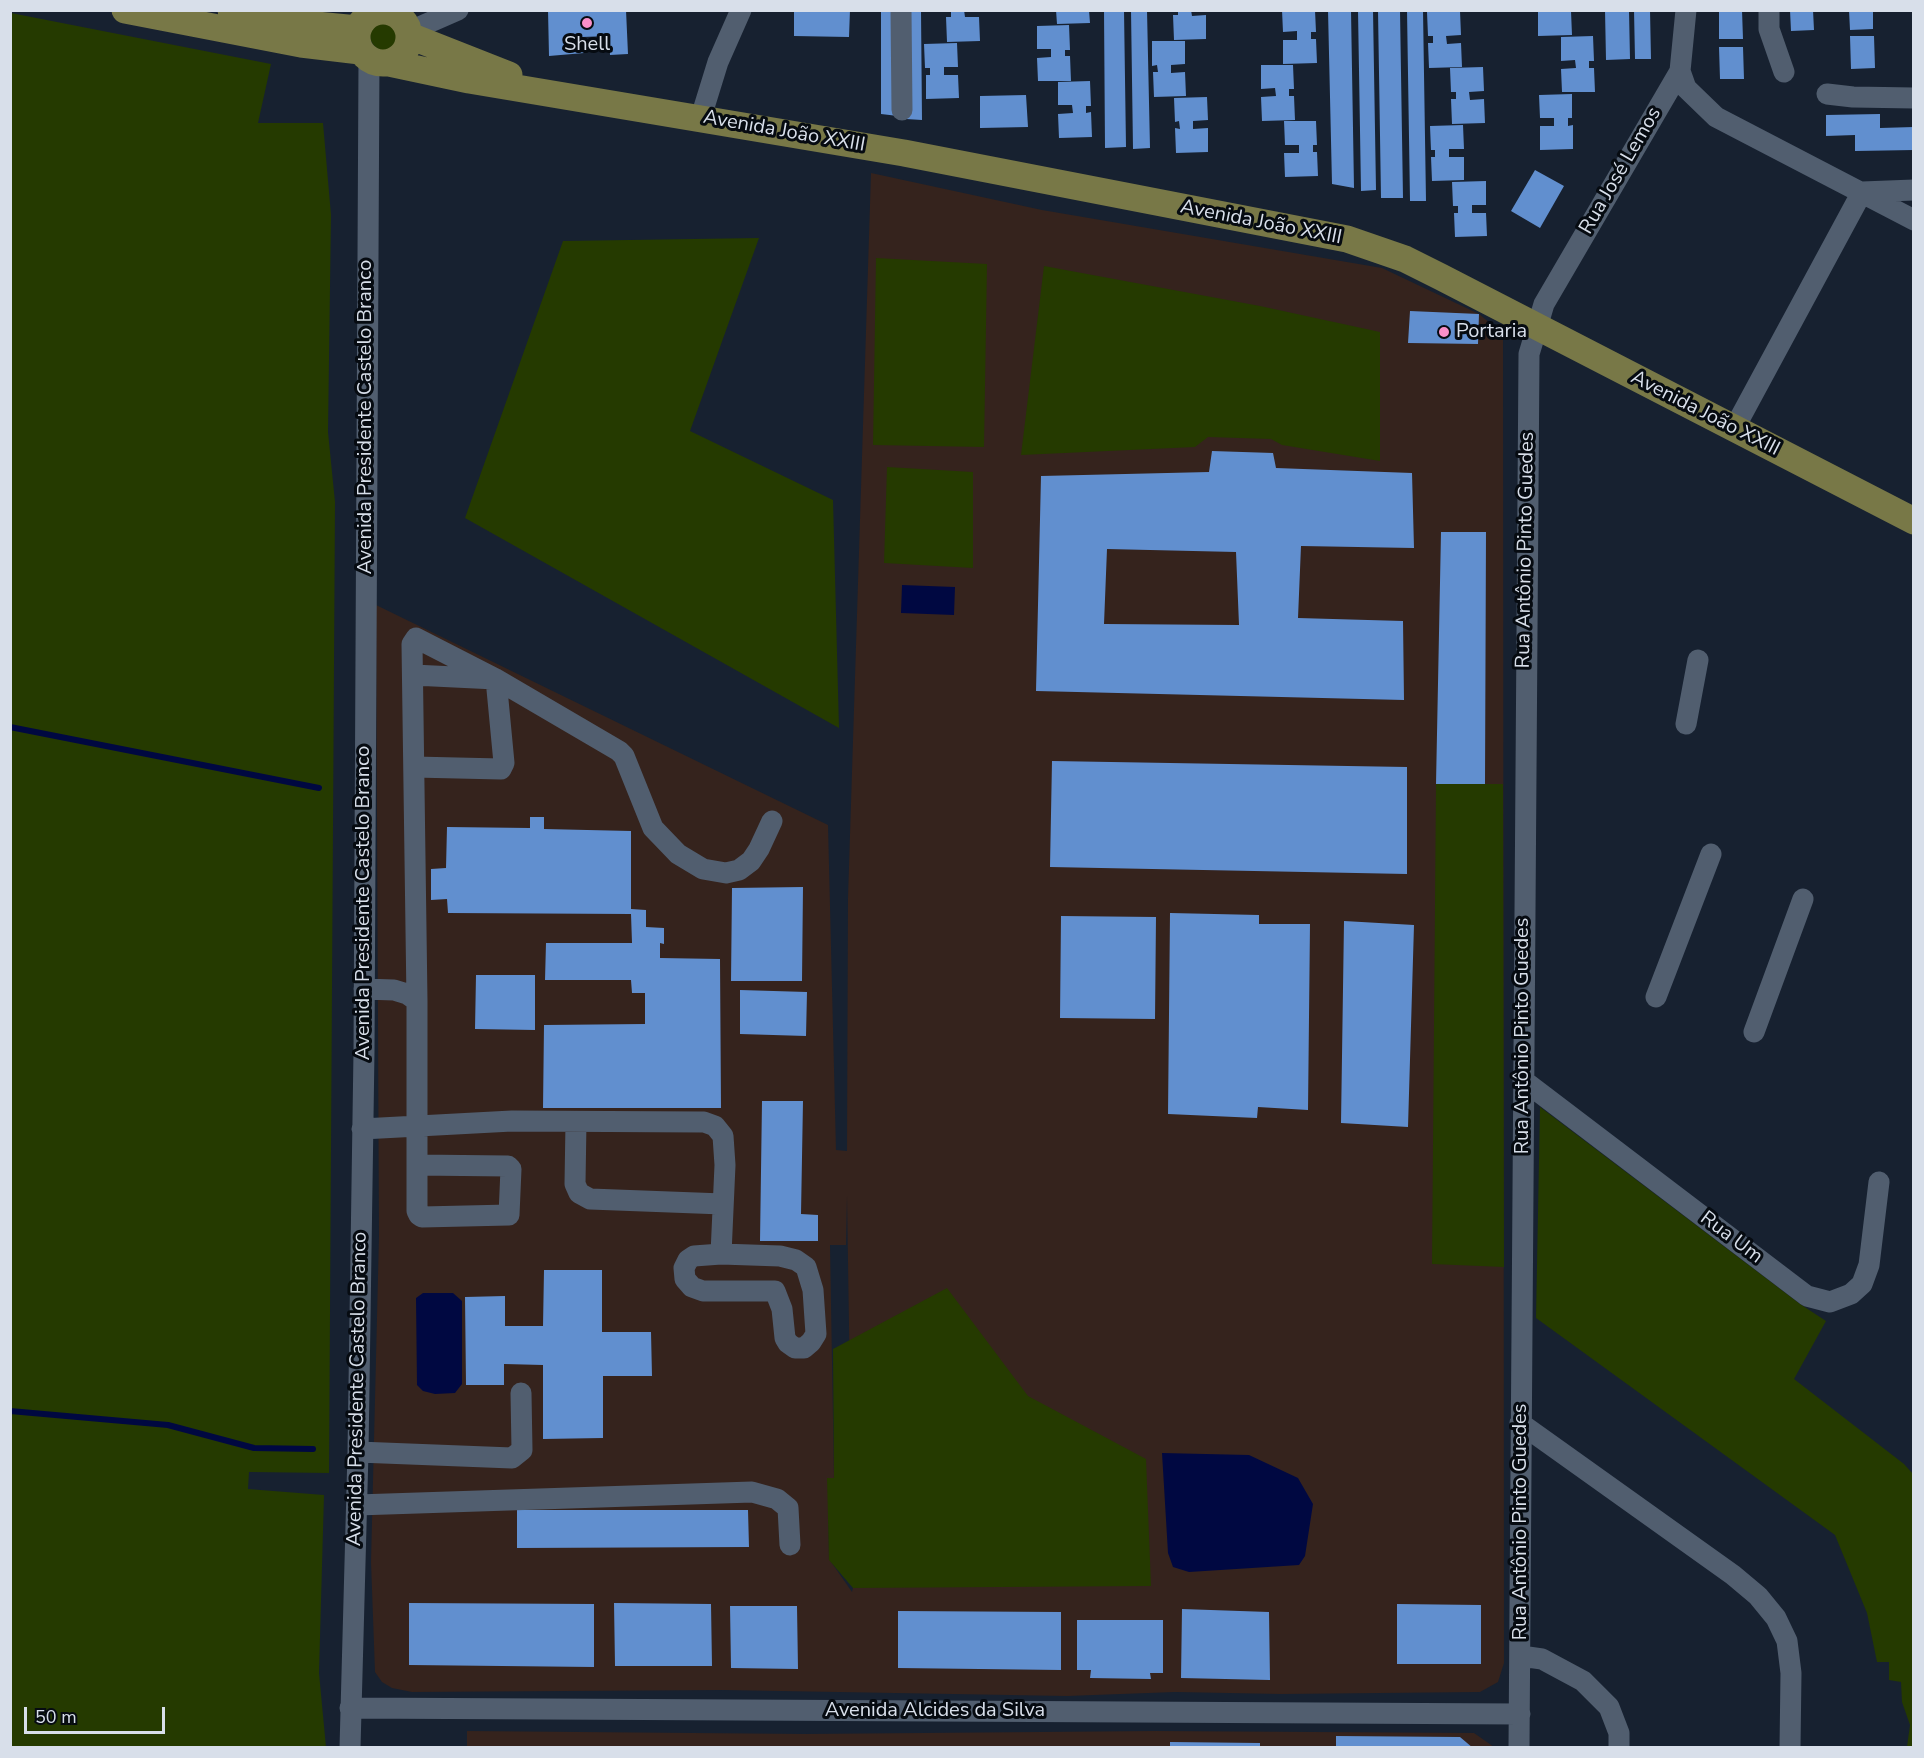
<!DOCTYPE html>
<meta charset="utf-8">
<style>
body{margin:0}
#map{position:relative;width:1924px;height:1758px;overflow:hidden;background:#172130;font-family:"Nunito Sans",sans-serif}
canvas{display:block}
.frame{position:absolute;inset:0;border:12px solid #d8dfea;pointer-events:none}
.scale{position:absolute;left:24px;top:1707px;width:141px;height:27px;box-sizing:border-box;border:3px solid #d8dfea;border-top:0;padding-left:8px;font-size:18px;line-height:21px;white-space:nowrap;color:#d8dfea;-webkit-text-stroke:4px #060b11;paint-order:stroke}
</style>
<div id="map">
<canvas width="1924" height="1758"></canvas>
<div class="frame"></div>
<div class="scale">50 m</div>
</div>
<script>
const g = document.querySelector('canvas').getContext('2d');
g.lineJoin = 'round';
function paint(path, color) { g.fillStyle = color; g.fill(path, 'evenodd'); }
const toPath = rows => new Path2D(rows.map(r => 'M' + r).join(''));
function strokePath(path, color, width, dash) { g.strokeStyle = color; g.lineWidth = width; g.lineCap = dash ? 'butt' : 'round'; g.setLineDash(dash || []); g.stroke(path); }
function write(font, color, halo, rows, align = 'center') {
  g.font = font + ' "Nunito Sans",sans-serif'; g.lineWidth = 6; g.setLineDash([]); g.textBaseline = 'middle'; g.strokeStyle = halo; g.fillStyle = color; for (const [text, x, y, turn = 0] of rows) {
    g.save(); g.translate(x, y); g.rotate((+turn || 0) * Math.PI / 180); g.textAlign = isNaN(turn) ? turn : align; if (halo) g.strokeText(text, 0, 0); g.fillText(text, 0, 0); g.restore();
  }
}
const industrial = toPath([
 [871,173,1042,210,1382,268,1479,314,1503,334,1504,1663,1498,1682,1480,1692,1281,1694,1175,1692,1067,1696,723,1690,412,1692,392,1688,382,1682,375,1672,371,1562,379,1236,376,605,828,825,836,1150,847,1151,848,898],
 [847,1196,853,1588,852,1592,829,1559,828,1478,834,1478,830,1245,846,1245],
 [467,1731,805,1734,1156,1731,1474,1733,1494,1747,467,1748]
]);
const green = toPath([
 [11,13,271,64,258,123,323,123,331,215,328,432,335,502,329,1473,249,1472,248,1489,324,1495,319,1673,326,1747,11,1747],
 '370 35a16 16 0 1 1 32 0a16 16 0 1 1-32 0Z',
 [759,238,690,431,833,500,839,728,465,518,563,241],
 [876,258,987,264,984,447,873,445],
 [1044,266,1260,306,1380,332,1380,461,1282,445,1271,439,1208,437,1195,447,1021,455],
 [887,467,973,472,973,568,884,563],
 [1436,784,1503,784,1504,1267,1432,1264],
 [1540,1107,1800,1304,1826,1321,1794,1379,1904,1464,1913,1474,1913,1747,1907,1747,1910,1725,1902,1702,1901,1682,1889,1680,1889,1662,1877,1662,1867,1613,1835,1535,1536,1318],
 [947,1288,1028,1396,1146,1459,1151,1586,853,1588,829,1560,827,1478,834,1478,833,1349]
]);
const water = toPath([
 [902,585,955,587,954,615,901,613],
 [423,1293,453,1293,462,1301,462,1384,455,1393,435,1394,423,1391,417,1385,416,1298],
 [1162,1453,1249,1455,1298,1478,1313,1504,1305,1556,1299,1565,1189,1572,1173,1567,1168,1553]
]);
const stream = toPath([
 [10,727,319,788],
 [10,1411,168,1425,254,1448,313,1449]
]);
const building = toPath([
 [548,10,626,10,628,54,610,55,609,36,582,37,584,53,549,56],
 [794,10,850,10,849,37,794,36],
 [881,10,897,10,898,116,881,114],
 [904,10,921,10,922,120,906,119],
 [951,10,964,10,965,17,979,17,980,41,947,42,946,17,951,17],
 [1056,10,1089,10,1090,23,1057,24],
 [1104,10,1124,10,1126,147,1105,148],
 [1131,10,1147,10,1150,148,1133,149],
 [1178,10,1191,10,1192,16,1206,15,1206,39,1174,40,1173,15,1178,15],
 [1282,10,1315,10,1316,32,1311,32,1311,39,1316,39,1317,63,1283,64,1283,40,1297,40,1297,31,1283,32],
 [1328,10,1351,10,1354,188,1332,184],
 [1358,10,1373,10,1376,190,1361,191],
 [1378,10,1400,10,1403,198,1381,198],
 [1407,10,1423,10,1426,201,1410,201],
 [1566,10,1571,11,1572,35,1538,36,1538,12],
 [1605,10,1629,10,1630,59,1606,60],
 [1634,10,1650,10,1651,59,1635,59],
 [1719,10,1742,10,1743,39,1719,39],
 [1790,10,1813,10,1814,30,1791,31],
 [1849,10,1873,10,1873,29,1850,30],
 [1460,11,1461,35,1446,36,1447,44,1461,43,1462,67,1429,68,1428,43,1433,43,1433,36,1428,36,1427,12],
 [1069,25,1070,50,1065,50,1065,56,1070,56,1071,81,1038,81,1037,58,1051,57,1051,49,1037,49,1037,26],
 [1593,36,1594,61,1589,61,1589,68,1594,68,1595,92,1562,92,1561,69,1576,68,1575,60,1561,61,1561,37],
 [1850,36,1874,36,1875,68,1851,69],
 [1152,41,1185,41,1185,64,1171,65,1171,73,1185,72,1186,96,1154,97,1153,72,1158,72,1157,65,1152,66],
 [957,43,958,67,944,67,944,75,958,75,959,98,926,99,926,75,930,75,930,68,925,68,924,44],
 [1719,47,1743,47,1744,79,1720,79],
 [1261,65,1293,65,1294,89,1289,89,1289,96,1294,96,1295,120,1262,121,1261,97,1276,96,1275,88,1261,89],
 [1483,67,1484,91,1469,92,1470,100,1484,99,1485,123,1452,124,1451,99,1456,99,1456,92,1451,92,1450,68],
 [1090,81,1091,106,1086,106,1086,113,1091,112,1092,137,1059,138,1058,114,1073,113,1072,105,1058,105,1058,82],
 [1572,94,1572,118,1568,118,1568,126,1573,125,1573,149,1540,150,1540,126,1554,126,1554,118,1540,118,1539,95],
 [1026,95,1028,127,980,128,980,96],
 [1207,97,1208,120,1193,121,1193,129,1208,128,1208,152,1176,153,1175,128,1180,129,1179,121,1175,122,1174,98],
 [1880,114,1880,128,1914,127,1914,150,1855,151,1855,135,1826,136,1826,115],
 [1284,121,1316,121,1317,145,1313,145,1313,152,1317,152,1318,176,1285,177,1284,153,1299,153,1299,145,1285,145],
 [1463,125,1464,149,1449,149,1449,157,1464,157,1464,180,1432,181,1431,157,1435,157,1435,150,1431,150,1430,126],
 [1535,170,1564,186,1540,228,1511,211],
 [1486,181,1486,205,1472,205,1472,213,1486,213,1487,236,1455,237,1454,213,1458,213,1458,206,1453,206,1452,182],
 [1410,311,1479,314,1478,344,1408,343],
 [1212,451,1273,453,1276,468,1412,473,1414,548,1301,546,1298,618,1403,621,1404,700,1036,691,1041,476,1209,472],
 [1107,549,1236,552,1239,625,1104,624],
 [1441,532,1486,532,1485,784,1436,784],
 [1052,761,1407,767,1407,874,1050,867],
 [530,817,544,817,544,829,631,831,631,909,646,910,646,927,664,928,664,944,660,943,660,958,720,959,721,1108,543,1108,544,1025,645,1024,645,993,632,993,631,980,545,980,546,943,632,943,631,914,448,913,447,899,431,900,431,869,446,868,447,827,530,828],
 [803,887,802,981,731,981,732,888],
 [1170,913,1259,915,1259,924,1310,924,1308,1110,1258,1107,1257,1118,1168,1114],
 [1061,916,1156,917,1155,1019,1060,1018],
 [1344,921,1414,925,1408,1127,1341,1123],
 [476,975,535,975,535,1030,475,1029],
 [740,990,807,992,806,1036,740,1034],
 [762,1101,803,1101,801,1214,818,1215,818,1241,760,1241],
 [544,1270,602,1270,602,1332,651,1332,652,1376,603,1376,603,1438,543,1439,543,1365,504,1364,504,1385,466,1385,465,1297,505,1296,505,1326,543,1326],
 [517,1510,748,1510,749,1547,517,1548],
 [409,1603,594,1604,594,1667,409,1665],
 [614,1603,711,1604,712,1666,615,1666],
 [1397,1604,1481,1605,1481,1664,1397,1664],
 [730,1606,797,1606,798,1669,731,1668],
 [1182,1609,1269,1612,1270,1680,1181,1678],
 [898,1611,1061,1612,1061,1670,898,1668],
 [1077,1620,1163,1620,1163,1673,1150,1673,1151,1679,1090,1678,1091,1670,1077,1670],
 [1336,1736,1460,1737,1473,1748,1336,1748],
 [1170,1742,1260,1743,1260,1748,1170,1748]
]);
const minor = toPath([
 [901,10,902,110],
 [1769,10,1769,29,1784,72],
 [379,11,379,10],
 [410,31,458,10],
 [1680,71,1686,88,1716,117,1914,220],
 [1827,94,1853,97,1914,98],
 [701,117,718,62,741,10],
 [1862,192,1914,190],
 [1734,429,1862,192],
 [413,675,496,679,504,763,501,769,414,767],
 [1686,724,1698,660],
 [364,989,394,990,407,994,417,1001,417,1211,419,1215,422,1217,509,1215,511,1169,508,1166,417,1165],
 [1656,997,1711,854],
 [417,1001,412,644,416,638,496,679,619,751,624,756,653,828,678,854,703,869,726,873,739,870,751,861,759,849,772,821],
 [1754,1032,1803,899],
 [1523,1080,1807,1296,1830,1302,1851,1294,1862,1284,1869,1265,1879,1182],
 [576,1122,575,1184,579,1193,590,1199,723,1204],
 [362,1129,512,1121,704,1122,715,1126,723,1136,725,1165,721,1254],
 [721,1254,780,1256,796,1260,806,1267,813,1290,816,1334,811,1342,804,1348,795,1348,788,1343,785,1338,782,1309,775,1291,703,1291,692,1287,685,1279,684,1268,688,1260,694,1256,721,1254],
 [1520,1423,1733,1575,1758,1596,1776,1618,1787,1641,1791,1673,1790,1748],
 [358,1452,512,1458,522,1450,521,1393],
 [357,1505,752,1492,777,1499,788,1508,790,1545],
 [1521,1656,1542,1659,1583,1681,1609,1707,1619,1733,1619,1748],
 [350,1708,1520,1714],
 [350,1748,358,1452,364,1051,369,59],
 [1519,1748,1529,354,1544,304,1680,71,1686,10]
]);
const major = toPath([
 [125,10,301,44,360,51],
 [231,10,295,23,358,29],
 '357 37a26 26 0 1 1 52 0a26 26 0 1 1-52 0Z',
 [410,36,509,75],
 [389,63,469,80,904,153,1347,239,1405,259,1441,277,1914,521]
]);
const markers = [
 [587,23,6,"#f98fc9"],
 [1444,332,6,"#f98fc9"]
];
const poiNames = [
 ["Shell",587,45],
 ["Portaria",1456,332,"left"]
];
const streetNames = [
 ["Avenida João XXIII",784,132,10],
 ["Rua José Lemos",1621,171,-60],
 ["Avenida João XXIII",1261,223,11],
 ["Avenida João XXIII",1705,414,27],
 ["Avenida Presidente Castelo Branco",366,417,-90],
 ["Rua Antônio Pinto Guedes",1526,550,-89],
 ["Avenida Presidente Castelo Branco",364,903,-90],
 ["Rua Antônio Pinto Guedes",1523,1036,-90],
 ["Rua Um",1731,1238,37],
 ["Avenida Presidente Castelo Branco",358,1389,-89],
 ["Rua Antônio Pinto Guedes",1521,1522,-90],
 ["Avenida Alcides da Silva",935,1711]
];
paint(industrial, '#35231d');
paint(green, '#253a00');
paint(water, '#000841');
strokePath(stream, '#000841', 6);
paint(building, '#618fcf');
strokePath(minor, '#515e6f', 21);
strokePath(major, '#787847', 27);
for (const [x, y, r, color] of markers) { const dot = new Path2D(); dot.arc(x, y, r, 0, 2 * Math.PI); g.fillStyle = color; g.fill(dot); strokePath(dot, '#060b11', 2); }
write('20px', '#d8dfea', '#060b11', poiNames);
write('20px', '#d8dfea', '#060b11', streetNames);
</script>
